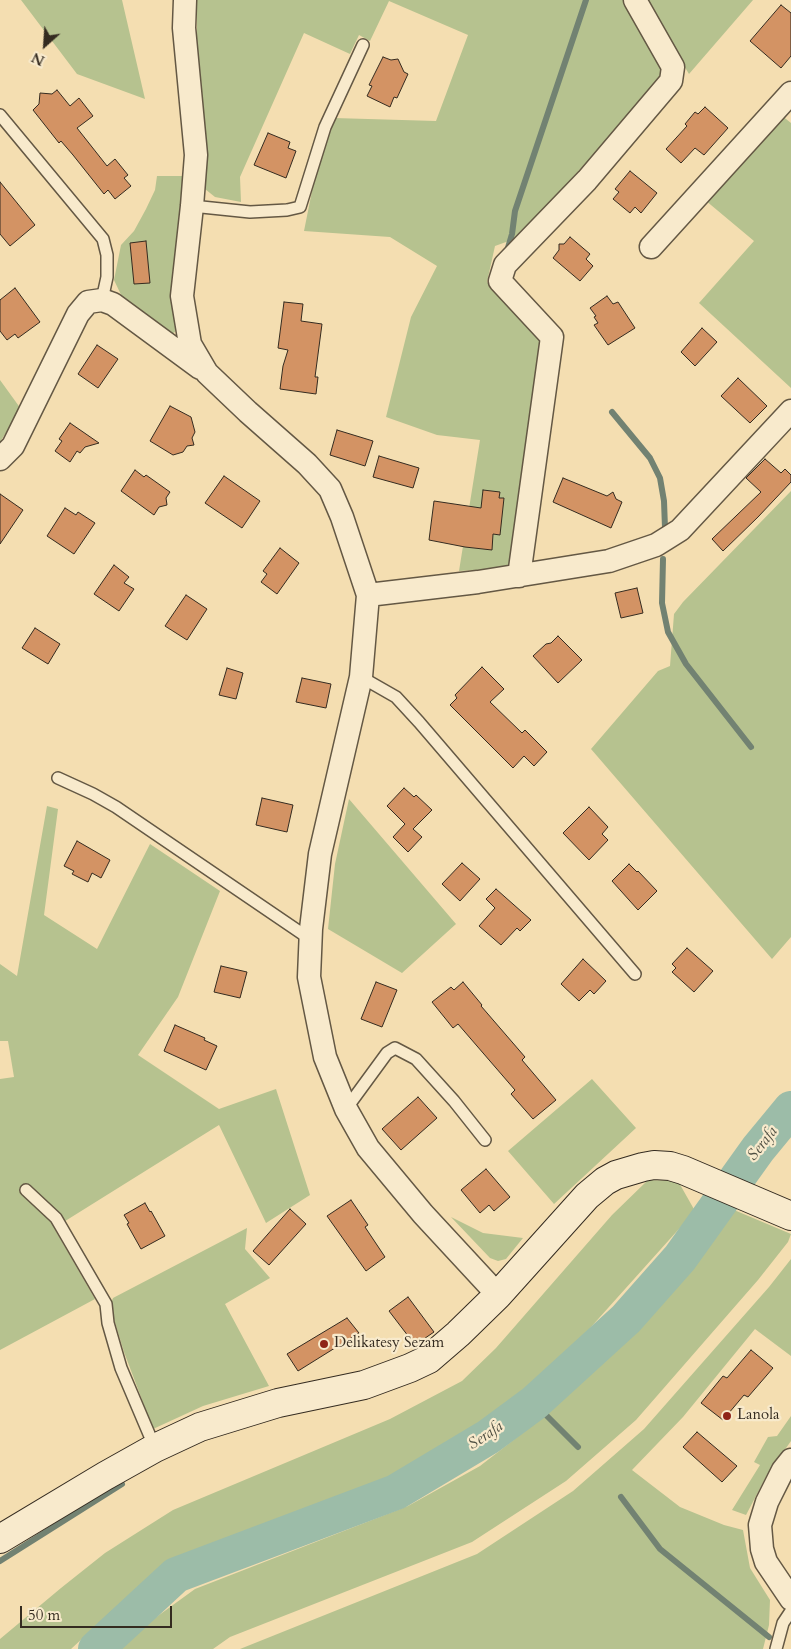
<!DOCTYPE html>
<style>
body{margin:0}
#map{position:relative;width:791px;height:1649px;overflow:hidden;background:#f4deb1;font-family:Cardo,serif}
canvas{display:block}
.north{position:absolute;left:20px;top:20px;width:50px;height:50px;-webkit-text-stroke:4px #f8eacc;paint-order:stroke;rotate:206deg;font-size:14px;font-weight:700;line-height:20px;text-align:center;color:#342b20}
.north::after{content:'';display:block;margin:auto;width:18px;height:22px;background:#342b20;clip-path:polygon(50% 0,100% 100%,50% 72%,0 100%)}
.scale{position:absolute;left:20px;top:1606px;width:152px;height:22px;box-sizing:border-box;border:2px solid #342b20;border-top:0;padding-left:6px;font-size:15px;line-height:18px;white-space:nowrap;color:#342b20;-webkit-text-stroke:4px #f8eacc;paint-order:stroke}
</style>
<div id="map">
<canvas width="791" height="1649"></canvas>
<div class="north">N</div>
<div class="scale">50 m</div>
</div>
<script>
const g = document.querySelector('canvas').getContext('2d');
g.lineJoin = 'round';
function paint(path, color) { g.fillStyle = color; g.fill(path, 'evenodd'); }
const toPath = rows => new Path2D(rows.map(r => 'M' + r).join(''));
function strokePath(path, color, width, dash) { g.strokeStyle = color; g.lineWidth = width; g.lineCap = dash ? 'butt' : 'round'; g.setLineDash(dash || []); g.stroke(path); }
function write(font, color, halo, rows, align = 'center') {
  g.font = font + ' Cardo,serif'; g.lineWidth = 4.5; g.setLineDash([]); g.textBaseline = 'middle'; g.strokeStyle = halo; g.fillStyle = color; for (const [text, x, y, turn = 0] of rows) {
    g.save(); g.translate(x, y); g.rotate((+turn || 0) * Math.PI / 180); g.textAlign = isNaN(turn) ? turn : align; if (halo) g.strokeText(text, 0, 0); g.fillText(text, 0, 0); g.restore();
  }
}
const green = toPath([
 [21,0,122,0,145,99,77,74],
 [197,0,626,0,656,51,662,72,651,92,517,238,495,246,487,282,545,346,511,568,459,571,480,440,437,435,386,417,411,317,437,266,390,237,304,231,315,176,334,118,436,121,468,35,389,1,370,41,359,35,350,54,304,33,240,177,241,202,215,197,205,189,197,51],
 [644,0,753,0,689,74],
 [781,115,791,123,791,388,699,303,754,241,705,200],
 [157,176,187,176,187,193,174,260,175,332,170,335,123,299,114,280,121,245,134,231,146,209,155,190],
 [0,380,21,409,0,442],
 [791,491,791,937,772,959,591,749,658,671,670,666,674,614,683,602],
 [349,799,456,924,402,973,328,929,335,864],
 [47,806,58,809,44,915,97,949,150,844,220,891,178,997,138,1055,219,1109,276,1089,310,1195,266,1223,219,1125,54,1228,95,1299,0,1350,0,1079,14,1077,8,1041,0,1041,0,964,17,976],
 [592,1079,636,1128,554,1204,508,1151],
 [648,1180,678,1181,695,1211,556,1366,465,1434,377,1489,157,1569,71,1649,0,1649,0,1639,61,1588,105,1553,173,1510,390,1419,462,1381,496,1348,612,1215],
 [727,1207,791,1234,788,1242,758,1280,636,1420,566,1481,472,1542,230,1637,213,1649,118,1649,144,1626,195,1589,408,1506,480,1466,551,1411,660,1304],
 [451,1217,483,1233,523,1238,506,1259,498,1261,490,1258],
 [247,1228,245,1249,270,1278,225,1304,269,1386,203,1406,153,1429,124,1352,110,1306,113,1298],
 [791,1259,791,1356,755,1329,683,1417,632,1470,680,1507,724,1525,743,1530,750,1568,770,1600,769,1625,763,1649,240,1649,477,1554,573,1491,644,1429,769,1287],
 [791,1416,791,1441,767,1475,746,1515,732,1510,760,1465,754,1462,768,1437,777,1436]
]);
const stream = toPath([
 [507,251,512,234,515,211,586,0],
 [612,412,650,458,660,478,664,501,665,528],
 [663,559,662,603,668,632,686,664,751,747],
 [534,1403,578,1447],
 [621,1497,660,1549,769,1637],
 [0,1561,122,1484]
]);
const river = toPath([
 [96,1649,176,1575,396,1492,488,1437,534,1403,626,1319,680,1258,758,1149,791,1109]
]);
const building = toPath([
 [781,5,791,13,791,56,781,68,750,41,781,5],
 [383,57,391,60,398,59,404,72,408,74,397,98,394,97,390,107,367,96,372,86,369,85,383,57],
 [57,90,70,106,79,98,93,116,77,128,107,166,115,159,128,175,124,178,131,186,115,199,108,190,104,194,73,155,61,141,59,143,33,110,39,104,40,93,52,94,57,90],
 [705,107,728,128,704,155,695,148,681,163,666,149,687,126,685,124,695,112,698,114,705,107],
 [268,133,290,142,288,148,296,151,286,178,254,165,268,133],
 [630,171,657,193,641,213,635,207,630,213,613,199,619,192,615,189,630,171],
 [0,182,35,225,10,246,0,234,0,182],
 [570,237,590,254,586,259,593,266,580,281,553,258,559,250,559,244,564,244,570,237],
 [146,241,150,283,134,284,130,243,146,241],
 [15,288,40,322,18,338,15,334,7,340,0,331,0,300,15,288],
 [607,296,613,304,618,302,635,328,608,345,594,325,598,323,594,317,596,316,590,308,607,296],
 [284,302,303,304,301,321,322,324,315,377,318,377,316,394,280,389,283,366,288,350,278,348,284,302],
 [702,328,717,342,695,366,681,352,702,328],
 [97,345,118,359,98,388,78,374,97,345],
 [738,378,767,406,750,423,721,396,738,378],
 [170,406,191,417,195,432,192,438,194,445,187,446,183,452,173,455,150,441,170,406],
 [70,423,99,443,85,447,80,453,77,451,70,462,55,451,62,441,59,439,70,423],
 [337,430,373,441,365,466,330,455,337,430],
 [379,456,419,468,413,488,373,477,379,456],
 [765,459,781,473,785,469,791,475,791,482,758,517,723,551,712,539,761,492,746,478,765,459],
 [135,470,144,477,146,475,170,492,166,498,167,505,159,507,154,515,121,491,135,470],
 [224,476,260,501,242,528,205,503,224,476],
 [563,478,607,496,613,492,616,499,622,502,611,528,553,502,563,478],
 [483,490,500,492,499,498,504,498,500,535,493,534,492,550,465,547,429,540,434,501,481,508,483,490],
 [0,494,23,510,0,544,0,494],
 [65,508,76,515,78,512,95,523,74,554,47,536,65,508],
 [280,548,299,563,277,594,261,582,267,574,263,571,280,548],
 [114,565,129,577,124,583,134,589,119,611,94,594,114,565],
 [637,588,643,613,621,618,615,593,637,588],
 [186,595,207,609,187,640,165,626,186,595],
 [35,628,60,644,48,664,22,648,35,628],
 [558,636,582,660,558,683,533,656,546,644,551,643,558,636],
 [482,667,504,689,490,702,522,733,525,730,547,752,534,766,524,756,513,768,450,705,457,698,455,695,482,667],
 [227,668,243,673,236,699,219,695,227,668],
 [302,678,331,684,326,708,296,702,302,678],
 [404,788,414,797,416,795,432,810,413,829,422,837,408,852,393,837,405,824,387,806,404,788],
 [262,798,293,805,287,832,256,825,262,798],
 [589,807,608,827,602,834,608,840,589,860,563,833,589,807],
 [77,841,110,860,101,878,92,873,88,882,72,874,74,871,64,866,77,841],
 [462,863,480,879,460,901,442,884,462,863],
 [629,864,637,872,638,871,657,891,638,910,612,881,629,864],
 [496,889,531,920,520,931,517,928,501,945,479,926,495,908,486,899,496,889],
 [687,948,713,971,694,992,672,972,676,968,672,964,687,948],
 [583,959,606,981,594,994,590,990,579,1001,561,984,583,959],
 [221,966,247,972,240,998,214,992,221,966],
 [376,982,397,990,382,1027,361,1019,376,982],
 [463,982,482,1005,481,1006,525,1057,522,1060,556,1100,533,1119,511,1094,515,1090,458,1024,453,1028,432,1002,451,987,454,990,463,982],
 [175,1025,205,1038,204,1040,217,1046,206,1070,164,1051,175,1025],
 [418,1097,437,1118,401,1150,382,1129,418,1097],
 [486,1169,510,1197,494,1211,489,1205,480,1213,461,1190,486,1169],
 [351,1200,368,1225,365,1227,385,1257,366,1271,327,1216,351,1200],
 [145,1203,150,1212,151,1211,165,1236,141,1249,127,1224,129,1223,124,1215,145,1203],
 [290,1209,306,1224,269,1265,253,1251,290,1209],
 [408,1297,434,1332,415,1345,389,1311,408,1297],
 [347,1318,359,1333,298,1371,287,1354,347,1318],
 [751,1350,773,1368,748,1397,744,1395,723,1420,701,1403,723,1376,727,1378,751,1350],
 [697,1432,737,1466,722,1482,683,1447,697,1432]
]);
const lane = toPath([
 [0,115,103,239,107,255,107,277,102,300],
 [192,206,250,212,287,210,300,207,325,127,363,45],
 [361,677,396,697,419,722,635,974],
 [58,778,93,794,116,807,310,939],
 [346,1109,387,1053,395,1048,416,1059,454,1101,485,1140],
 [26,1190,56,1218,106,1304,108,1323,121,1368,155,1448],
 [776,1649,783,1623,791,1611]
]);
const street = toPath([
 [185,0,184,28,196,155,192,206,182,296,190,344,207,373,248,412,307,464,330,489,342,517,368,595,361,677,320,854,311,929,309,977,325,1057,346,1109,368,1148,423,1214,498,1295],
 [651,247,791,93],
 [0,459,13,446,78,314,88,302,102,300,113,304,200,368],
 [519,576,552,337,500,281,505,265,587,180,671,81,673,67,635,0],
 [368,595,478,582,609,561,656,545,680,530,791,411],
 [791,1460,783,1470,767,1502,760,1525,762,1549,766,1562,791,1599]
]);
const secondary = toPath([
 [0,1539,105,1476,155,1448,200,1427,278,1403,364,1385,410,1368,429,1359,458,1334,498,1295,587,1196,605,1181,616,1175,643,1167,654,1165,670,1166,683,1170,791,1216]
]);
const markers = [
 [324,1344,5,"#8f2418"],
 [727,1416,5,"#8f2418"]
];
const poiNames = [
 ["Delikatesy Sezam",334,1344],
 ["Lanola",737,1416]
];
const waterNames = [
 ["Serafa",763,1144,-52],
 ["Serafa",486,1436,-34]
];
paint(green, '#b6c28f');
strokePath(stream, '#728272', 6);
strokePath(river, '#9cbca8', 36);
paint(building, '#d39364');
strokePath(building, '#342b20', 1);
strokePath(lane, '#645844', 14);
strokePath(street, '#645844', 25);
strokePath(secondary, '#342b20', 30);
strokePath(lane, '#f8eacc', 11);
strokePath(street, '#f8eacc', 22);
strokePath(secondary, '#f8eacc', 28);
for (const [x, y, r, color] of markers) { const dot = new Path2D(); dot.arc(x, y, r, 0, 2 * Math.PI); g.fillStyle = color; g.fill(dot); strokePath(dot, '#f8eacc', 2); }
write('15px', '#342b20', '#f8eacc', poiNames, 'left');
write('italic 16px', '#4e4f42', '#f8eacc', waterNames);
</script>
